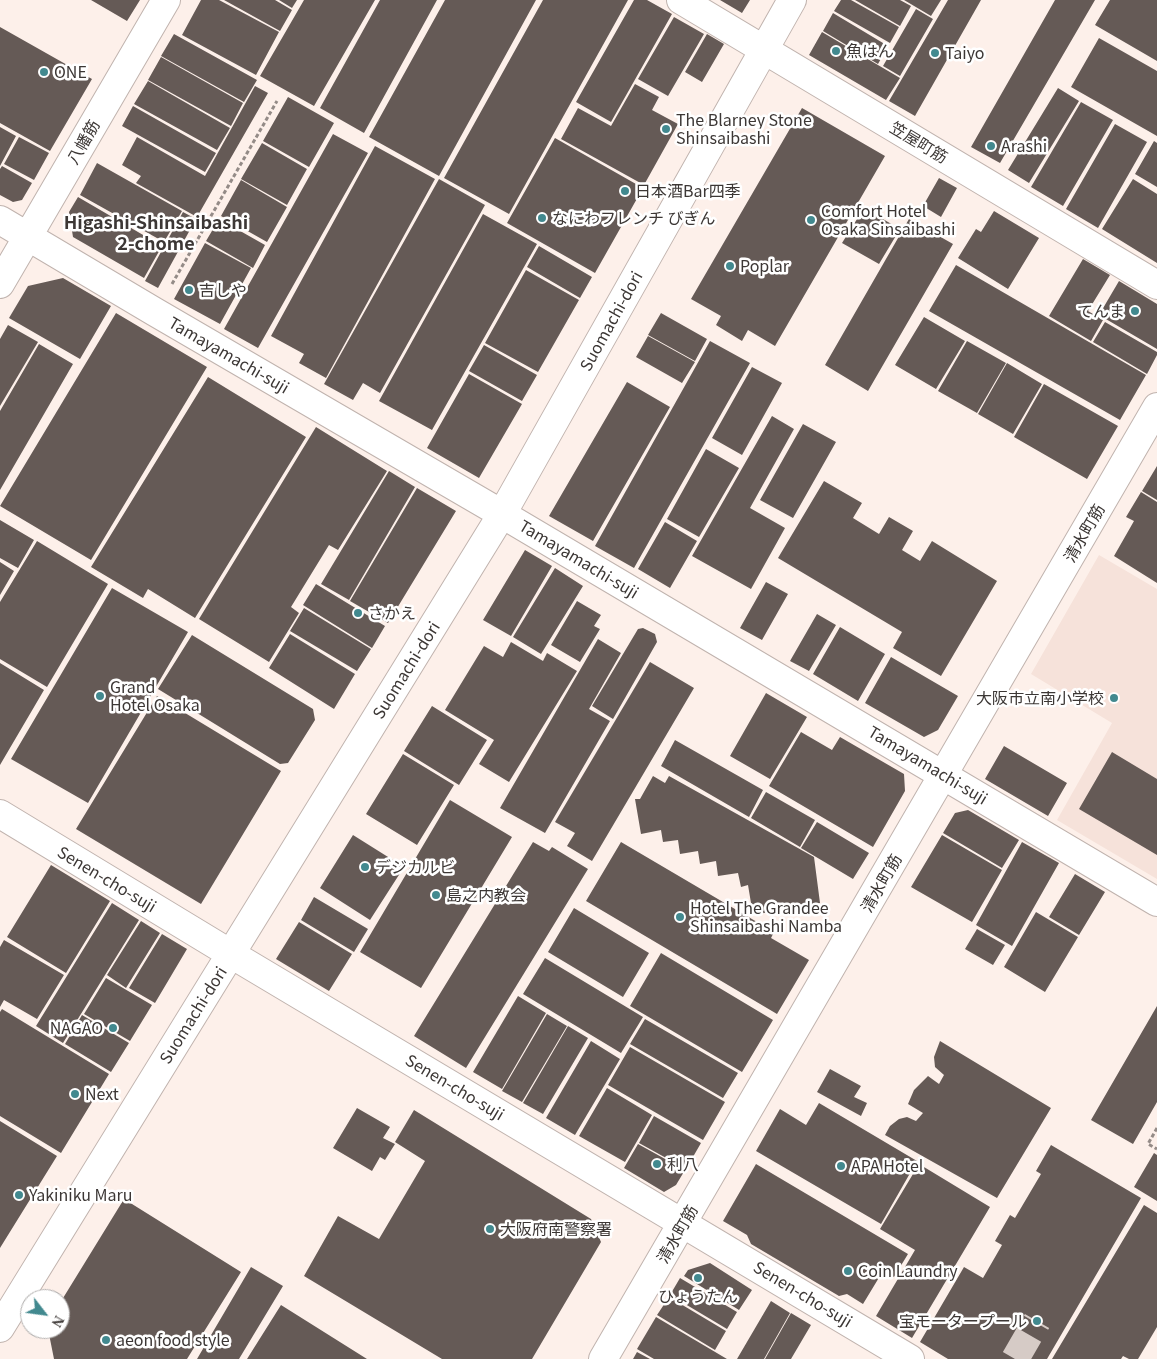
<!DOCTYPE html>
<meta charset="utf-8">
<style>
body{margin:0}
#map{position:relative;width:1157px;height:1359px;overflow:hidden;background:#fdf0ea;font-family:Georgia,serif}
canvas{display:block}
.north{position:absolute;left:20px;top:1289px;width:50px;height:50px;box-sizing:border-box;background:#fff;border:1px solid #b1afae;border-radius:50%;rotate:120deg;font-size:14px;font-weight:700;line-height:20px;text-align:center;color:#3c3735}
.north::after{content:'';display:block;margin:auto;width:18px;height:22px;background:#42898f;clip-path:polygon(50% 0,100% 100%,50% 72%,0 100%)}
</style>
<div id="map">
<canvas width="1157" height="1359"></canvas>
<div class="north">N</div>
</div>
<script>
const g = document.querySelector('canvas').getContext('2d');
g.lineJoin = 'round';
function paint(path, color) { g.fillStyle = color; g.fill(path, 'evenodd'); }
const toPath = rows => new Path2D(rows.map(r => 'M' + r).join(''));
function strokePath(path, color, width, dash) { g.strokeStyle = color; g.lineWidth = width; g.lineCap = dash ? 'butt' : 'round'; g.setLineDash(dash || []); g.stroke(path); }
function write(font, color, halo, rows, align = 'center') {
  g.font = font + ' Georgia,"Noto Sans JP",serif'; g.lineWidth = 5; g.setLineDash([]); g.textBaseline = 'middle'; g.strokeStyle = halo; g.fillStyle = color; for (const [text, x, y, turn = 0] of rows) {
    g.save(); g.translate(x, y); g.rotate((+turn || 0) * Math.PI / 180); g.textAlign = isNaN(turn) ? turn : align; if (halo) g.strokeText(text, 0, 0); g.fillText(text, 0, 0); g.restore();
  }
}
const built = toPath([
 [1099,555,1157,589,1157,879,1057,820,1112,723,1031,674]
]);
const building = toPath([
 [91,0,140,0,127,21],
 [201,0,219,0,279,32,256,75,182,35],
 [224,0,275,0,292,10,280,31],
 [279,0,297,0,292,8],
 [304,0,375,0,314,106,260,76],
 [380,0,437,0,364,133,320,108],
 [445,0,536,0,439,176,369,137],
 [543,0,628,0,509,214,444,178],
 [634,0,647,0,672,14,611,122,576,102],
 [720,0,750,0,742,13],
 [841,0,851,0,899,27,890,43,834,11],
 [855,0,900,0,911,6,900,26],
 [904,0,941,0,931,16],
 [948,0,981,0,915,116,889,101],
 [1055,0,1095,0,1000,163,971,147],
 [1110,0,1157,0,1157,61,1095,25],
 [916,9,933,19,900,76,883,66],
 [833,13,888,46,878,64,823,31],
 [674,17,704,34,668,96,638,79],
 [0,27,92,79,50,151,0,123],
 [822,32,900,78,886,100,809,55],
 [174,34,257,80,244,102,161,56],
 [707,34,724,44,702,82,685,72],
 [1099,38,1157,71,1157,136,1071,87],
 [161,57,243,103,231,126,148,80],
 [148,81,230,128,217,150,134,104],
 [635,84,659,97,652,110,678,124,644,185,561,139,578,108,611,126],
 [255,86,268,93,197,217,136,183,141,176,122,165,137,137,205,176],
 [1058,88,1079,101,1029,183,1008,170],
 [288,97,334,123,309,167,263,141],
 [1081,102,1113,120,1063,206,1031,187],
 [133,106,216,153,205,172,122,126],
 [802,108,885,156,775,346,748,330,742,341,716,325,721,316,691,299],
 [1115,124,1147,142,1098,228,1066,209],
 [0,127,16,136,0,166],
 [333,134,368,153,258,348,224,329],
 [19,137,49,153,34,180,4,164],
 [555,138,643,188,595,273,507,223],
 [1154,141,1157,143,1157,187,1135,174],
 [262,143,307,169,287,205,241,179],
 [375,146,435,179,326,378,299,363,304,354,271,336],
 [97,163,182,211,164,242,80,195],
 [2,166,32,183,22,200,13,202,0,195,0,169],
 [939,178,957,188,941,217,923,206],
 [439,179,485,205,380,393,363,383,353,400,324,384],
 [1133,179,1157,194,1157,263,1102,229],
 [241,180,287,207,267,242,221,216],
 [78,197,162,246,144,278,73,237,69,212],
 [864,208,900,229,879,264,842,243],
 [994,211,1039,238,1008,289,958,258,976,229,981,232],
 [183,212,196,219,158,288,145,281],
 [483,214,537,244,432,430,379,401],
 [219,219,265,245,253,268,206,241],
 [909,219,953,244,868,391,825,365],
 [205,243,251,268,220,324,174,299],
 [539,246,592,277,580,298,527,267],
 [1083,259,1110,275,1088,311,1103,320,1091,341,1049,316],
 [956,265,1146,375,1120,420,929,311],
 [526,270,579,300,538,372,485,343],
 [63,278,111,306,80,359,9,318,28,286],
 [1119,281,1157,304,1157,349,1099,315],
 [116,313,207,367,91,560,0,506],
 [661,313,707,339,695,361,648,335],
 [924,317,965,341,936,389,895,365],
 [1105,322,1157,352,1157,355,1147,374,1093,342],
 [8,325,38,342,0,406,0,339],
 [648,336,695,362,682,383,636,357],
 [710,341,750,363,634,568,595,546],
 [967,341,1006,363,977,413,938,391],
 [39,344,73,364,0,490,0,411],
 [484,345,537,375,522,401,469,371],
 [1007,363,1042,384,1013,434,978,414],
 [752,367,782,383,742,455,712,438],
 [469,374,522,404,479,478,427,448],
 [208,377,306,437,195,618,148,589,143,598,91,567],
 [627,382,670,407,593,541,549,516],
 [1044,384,1118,426,1087,479,1014,437],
 [772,416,794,429,750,508,785,528,751,589,692,556],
 [803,424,836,442,793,518,760,500],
 [316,427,387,471,338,550,329,545,291,607,299,613,269,662,199,619],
 [706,449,739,468,699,537,667,519],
 [1157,466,1157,500,1142,491],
 [389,471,415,487,349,600,321,584],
 [824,481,862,503,853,518,879,534,889,517,913,531,902,550,920,561,932,541,997,581,941,676,893,648,902,632,778,558],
 [417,488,456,511,388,623,350,601],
 [1141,492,1157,502,1157,583,1114,556,1134,521,1126,517],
 [0,520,34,540,18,568,0,558],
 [665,522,697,541,670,588,638,569],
 [37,541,108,584,47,687,0,659,0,602],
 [525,550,552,566,511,636,483,620],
 [0,562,14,571,0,595],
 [555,568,583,586,541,654,513,637],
 [766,582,788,594,762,640,740,628],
 [316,584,385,626,372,648,303,605],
 [112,588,188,632,88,803,11,759],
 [577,601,601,615,594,626,600,629,580,662,551,645],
 [304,608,371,649,357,671,290,631],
 [817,614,836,625,809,671,790,661],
 [840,627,885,654,858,701,813,674],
 [643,628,655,634,657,642,613,719,592,706,638,629],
 [290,634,355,674,334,709,269,668],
 [192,635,313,709,315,720,288,763,280,764,158,689],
 [598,639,621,653,589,709,610,721,545,833,500,808],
 [511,642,543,661,547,653,577,671,509,782,479,764,494,740,445,710,484,646,503,657],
 [891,657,958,696,938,730,924,737,865,703],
 [650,662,694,688,592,861,567,846,575,833,555,822],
 [0,663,44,690,0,765],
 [766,693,807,717,770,779,730,756],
 [157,696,281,771,201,904,76,829],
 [432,706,487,740,459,785,404,751],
 [801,732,832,750,840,737,904,774,905,791,873,847,769,786],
 [675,740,763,790,749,817,661,766],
 [1004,746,1067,783,1048,816,985,779],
 [1112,752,1157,779,1157,855,1079,809],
 [403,754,454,785,417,845,366,814],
 [653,776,665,783,669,776,814,857,820,903,753,915,748,885,741,887,738,873,718,876,716,861,700,864,698,851,680,854,678,840,663,842,661,830,641,834,635,799,640,799],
 [766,792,815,820,800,847,751,818],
 [450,800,512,837,421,988,360,952],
 [968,810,1019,840,1002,868,943,833,955,813],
 [817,822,869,853,853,879,801,848],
 [353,835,404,867,370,920,320,888],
 [942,835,1002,870,972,922,911,887],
 [533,842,549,851,552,847,588,869,466,1068,414,1036],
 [621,842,774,932,771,938,809,960,777,1014,586,901],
 [1022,842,1059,863,1012,946,976,925],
 [51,865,110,901,66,973,7,937],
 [1075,874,1105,892,1079,935,1049,917],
 [314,897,368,929,354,952,301,920],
 [112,903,139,920,63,1043,36,1026],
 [574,908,649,953,623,997,548,952],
 [1036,912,1078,937,1045,992,1004,967],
 [141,921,160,933,126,988,107,975],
 [299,922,352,954,329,991,276,959],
 [977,929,1005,945,993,965,965,949],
 [162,934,187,949,155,1003,129,988],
 [4,940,64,975,37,1019,4,1000,0,1007,0,947],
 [661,953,773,1020,742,1072,630,1006],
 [545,958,643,1017,621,1053,523,994],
 [106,978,152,1005,130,1041,84,1014],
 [518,996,546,1013,502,1089,473,1072],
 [1157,1006,1157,1102,1133,1144,1091,1120],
 [2,1009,109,1074,61,1153,0,1116,0,1012],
 [547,1014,567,1026,522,1102,502,1091],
 [82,1015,129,1043,111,1072,65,1044],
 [645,1019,738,1073,723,1098,630,1044],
 [568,1026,588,1038,543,1114,523,1103],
 [591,1041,620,1059,575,1135,546,1118],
 [940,1041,1051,1108,997,1198,885,1135,890,1126,899,1119,907,1117,916,1121,923,1113,908,1104,914,1090,928,1076,939,1084,944,1075,935,1067,934,1057],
 [630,1047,725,1102,703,1140,608,1085],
 [830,1069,861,1086,854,1097,867,1103,861,1116,817,1092],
 [607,1088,652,1115,625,1162,579,1136],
 [819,1103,917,1161,881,1224,756,1151,780,1109,806,1125],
 [357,1108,390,1127,383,1138,395,1144,385,1160,380,1157,372,1171,333,1148],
 [414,1110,591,1219,601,1242,532,1359,442,1359,304,1276,338,1216,379,1239,425,1161,395,1142],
 [654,1116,701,1143,686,1169,639,1143],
 [0,1121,57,1156,0,1248],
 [638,1144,685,1170,676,1185,664,1192,624,1168],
 [1051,1145,1141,1198,1047,1359,948,1359,920,1342,964,1267,983,1278,1002,1245,995,1241,1010,1215,1015,1218,1041,1174,1036,1171],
 [1154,1153,1157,1155,1157,1201,1134,1187],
 [756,1164,908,1254,894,1277,883,1271,863,1304,847,1294,839,1296,751,1244,747,1235,723,1221],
 [919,1164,990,1207,912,1338,876,1316,915,1250,880,1229],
 [124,1199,241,1272,187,1359,54,1359,48,1329,60,1329,60,1303],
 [1144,1205,1157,1213,1157,1327,1138,1359,1129,1359,1123,1356,1121,1359,1052,1359],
 [710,1263,752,1290,739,1310,684,1276,688,1270],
 [251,1267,283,1286,239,1359,197,1359],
 [680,1278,737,1312,727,1329,670,1295],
 [669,1297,726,1331,715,1350,657,1315],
 [771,1301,790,1313,764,1359,737,1359],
 [281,1305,367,1359,247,1359],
 [791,1313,811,1325,791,1359,765,1359],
 [656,1317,727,1359,654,1359,637,1349],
 [637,1352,650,1359,633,1359]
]);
const minorTunnel = toPath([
 [1015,1359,1037,1321]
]);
const path = toPath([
 [172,284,277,101],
 [1157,1128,1148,1144,1157,1149]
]);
const minor = toPath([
 [681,0,1157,285],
 [0,220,155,312,502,514,1157,902],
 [0,284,166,0],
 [0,814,231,954,910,1359],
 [0,1328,502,514,792,0],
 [603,1359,1157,407]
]);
const markers = [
 [836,51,5,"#42898f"],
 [935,53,5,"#42898f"],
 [44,72,5,"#42898f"],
 [666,129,5,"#42898f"],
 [991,146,5,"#42898f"],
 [625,191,5,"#42898f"],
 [542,218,5,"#42898f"],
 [811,220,5,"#42898f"],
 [730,266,5,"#42898f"],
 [189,290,5,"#42898f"],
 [1135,311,5,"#42898f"],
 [358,613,5,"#42898f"],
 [100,696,5,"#42898f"],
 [1114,698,5,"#42898f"],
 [365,867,5,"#42898f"],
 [436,895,5,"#42898f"],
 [680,917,5,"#42898f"],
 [113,1028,5,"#42898f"],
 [75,1094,5,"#42898f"],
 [657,1164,5,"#42898f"],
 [841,1166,5,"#42898f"],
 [19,1195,5,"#42898f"],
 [490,1229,5,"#42898f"],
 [848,1271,5,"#42898f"],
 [698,1278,5,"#42898f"],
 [1037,1321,5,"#42898f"],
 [106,1340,5,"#42898f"]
];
const poiNames = [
 ["魚はん",846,51],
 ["Taiyo",945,53],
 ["ONE",54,72],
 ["The Blarney Stone",676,120],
 ["Shinsaibashi",676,138],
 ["Arashi",1001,146],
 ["日本酒Bar四季",635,191],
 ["Comfort Hotel",821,211],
 ["Osaka Sinsaibashi",821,229],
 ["なにわフレンチ びぎん",552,218],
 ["Poplar",740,266],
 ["吉しや",199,290],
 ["てんま",1125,311,"right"],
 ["さかえ",368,613],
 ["Grand",110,687],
 ["Hotel Osaka",110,705],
 ["大阪市立南小学校",1104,698,"right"],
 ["デジカルビ",375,867],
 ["島之内教会",446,895],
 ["Hotel The Grandee",690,908],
 ["Shinsaibashi Namba",690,926],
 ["NAGAO",103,1028,"right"],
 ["Next",85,1094],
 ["利八",667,1164],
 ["APA Hotel",851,1166],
 ["Yakiniku Maru",29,1195],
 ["大阪府南警察署",500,1229],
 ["Coin Laundry",858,1271],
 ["ひょうたん",698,1296,"center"],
 ["宝モータープール",1027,1321,"right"],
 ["aeon food style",116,1340]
];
const streetNames = [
 ["八幡筋",83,142,-60],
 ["笠屋町筋",919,142,31],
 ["Suomachi-dori",611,321,-61],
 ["Tamayamachi-suji",229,355,30],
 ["清水町筋",1084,533,-60],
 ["Tamayamachi-suji",579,559,31],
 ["Suomachi-dori",406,670,-58],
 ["Tamayamachi-suji",928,765,31],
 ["Senen-cho-suji",107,879,31],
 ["清水町筋",881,883,-60],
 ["Suomachi-dori",193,1015,-58],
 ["Senen-cho-suji",455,1087,31],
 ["清水町筋",677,1234,-60],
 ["Senen-cho-suji",803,1294,31]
];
const neighbourhoodNames = [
 ["Higashi-Shinsaibashi",156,222],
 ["2-chome",156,243]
];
paint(built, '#f6e2da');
paint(building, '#655a56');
strokePath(minorTunnel, '#d6cbc6', 28, [28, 14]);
strokePath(minor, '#c0b3ae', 30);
strokePath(path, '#948b87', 3, [4, 2.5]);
strokePath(minor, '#fff', 28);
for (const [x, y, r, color] of markers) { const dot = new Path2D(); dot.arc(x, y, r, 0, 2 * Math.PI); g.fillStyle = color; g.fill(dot); strokePath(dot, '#fff', 2); }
write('16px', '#3c3735', '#fff', poiNames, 'left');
write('16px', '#3c3735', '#fff', streetNames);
write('bold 18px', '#3c3735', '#fff', neighbourhoodNames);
</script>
